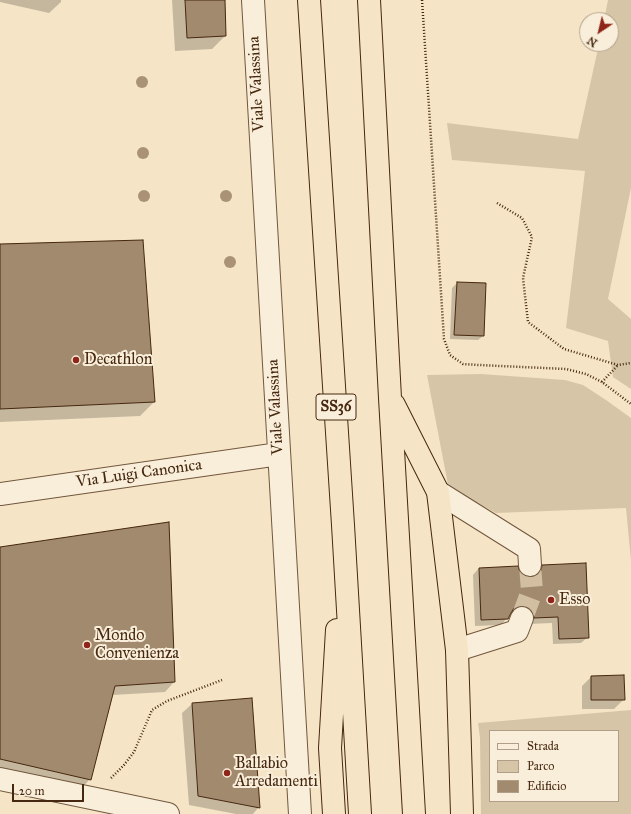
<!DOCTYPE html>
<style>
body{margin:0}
#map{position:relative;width:631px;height:814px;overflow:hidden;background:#f5e5c6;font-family:"IM FELL Great Primer",serif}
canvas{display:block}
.legend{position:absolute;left:489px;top:730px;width:130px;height:72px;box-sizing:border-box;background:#f8eeda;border:1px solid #b19e89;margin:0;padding:5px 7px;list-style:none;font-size:12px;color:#46270f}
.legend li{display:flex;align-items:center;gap:8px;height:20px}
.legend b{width:20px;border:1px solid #b19e89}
.north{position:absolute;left:579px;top:12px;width:40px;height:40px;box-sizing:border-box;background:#f8eeda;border:1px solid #b19e89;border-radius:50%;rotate:215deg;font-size:11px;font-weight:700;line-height:16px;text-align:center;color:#46270f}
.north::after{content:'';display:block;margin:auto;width:14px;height:18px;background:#8f2418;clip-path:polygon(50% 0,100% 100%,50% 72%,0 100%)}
.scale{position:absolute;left:12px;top:784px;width:72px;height:18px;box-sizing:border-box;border:2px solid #46270f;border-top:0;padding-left:5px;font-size:12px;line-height:14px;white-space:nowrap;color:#46270f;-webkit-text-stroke:3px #f8eeda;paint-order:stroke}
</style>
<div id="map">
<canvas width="631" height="814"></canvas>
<ul class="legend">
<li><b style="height:5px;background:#f8eeda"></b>Strada</li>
<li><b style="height:11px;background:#d7c5a7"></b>Parco</li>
<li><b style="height:11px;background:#a18a6e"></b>Edificio</li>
</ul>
<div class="north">N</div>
<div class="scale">20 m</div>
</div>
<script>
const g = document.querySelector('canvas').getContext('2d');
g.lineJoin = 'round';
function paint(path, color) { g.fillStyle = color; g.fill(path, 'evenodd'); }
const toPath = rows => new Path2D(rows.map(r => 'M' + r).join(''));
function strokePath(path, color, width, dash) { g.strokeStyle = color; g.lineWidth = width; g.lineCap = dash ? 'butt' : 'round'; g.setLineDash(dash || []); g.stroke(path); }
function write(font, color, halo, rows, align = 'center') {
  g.font = font + ' "IM FELL Great Primer",serif'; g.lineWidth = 4; g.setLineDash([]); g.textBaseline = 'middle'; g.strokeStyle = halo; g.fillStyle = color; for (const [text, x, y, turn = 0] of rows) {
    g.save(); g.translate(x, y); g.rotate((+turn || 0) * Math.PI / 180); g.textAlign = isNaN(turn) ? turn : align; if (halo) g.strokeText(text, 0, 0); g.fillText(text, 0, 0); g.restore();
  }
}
const green = toPath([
 [608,0,631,0,631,188,608,299,631,319,631,389,613,377,608,341,566,328,585,171,452,160,447,123,578,139,599,44,611,44,611,20,604,20],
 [481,374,565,380,583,385,606,400,631,418,631,561,626,508,496,513,457,492,449,490,427,375],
 [631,710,631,814,481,814,480,738,478,723],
 [490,731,618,731,618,801,490,801]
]);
const shadow = toPath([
 [0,0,61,0,61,2,49,13,0,2],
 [172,0,224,0,225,36,212,49,175,51],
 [142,241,154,402,140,416,0,422,0,245],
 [457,283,485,284,483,336,478,340,450,339,452,288],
 [0,548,174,682,165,692,112,695,90,779,81,789,0,771],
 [543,566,588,637,581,643,553,644,552,623,528,624,520,612,513,612,509,613,507,618,501,625,475,626,473,575,479,568,517,567,519,573,524,577,530,578,535,577,536,572],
 [591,677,624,699,614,709,582,709,582,686],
 [252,699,259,807,253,814,236,814,189,805,182,713,192,704]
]);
const building = toPath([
 [185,0,225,0,226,36,187,38,185,0],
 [143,240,155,402,0,409,0,244,143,240],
 [457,282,486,283,484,336,454,335,457,282],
 [169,522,175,682,115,686,91,780,0,759,0,547,169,522],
 [586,563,589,638,559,639,558,617,534,618,534,616,532,610,526,606,520,606,514,608,511,613,508,619,481,620,479,568,518,566,520,572,524,576,530,577,537,575,541,571,542,565,586,563],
 [624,675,625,700,591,700,591,676,624,675],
 [252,698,260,808,198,796,192,703,252,698]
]);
const minorTunnel = toPath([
 [522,618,532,591,530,565]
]);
const path = toPath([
 [422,0,444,339,450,355,463,364,479,365,566,369,586,374,602,382,631,404],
 [497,203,522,218,532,237,523,278,528,322,564,349,618,365,631,363],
 [602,382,618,365],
 [111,778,124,765,134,752,152,710,167,701,222,680]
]);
const minor = toPath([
 [253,0,300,814],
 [438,492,529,549,530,565],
 [0,494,279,454],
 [457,650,517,631,522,618],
 [0,779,168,814]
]);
const highway = toPath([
 [309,0,343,525,360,814],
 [369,0,390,398,414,814],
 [394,405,438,492,457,650,462,814],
 [334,814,330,748,337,630]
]);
const trees = [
 [142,82],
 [143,153],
 [144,196],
 [226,196],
 [230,262]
];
const markers = [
 [76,360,4,"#8f2418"],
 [551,600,4,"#8f2418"],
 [87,645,4,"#8f2418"],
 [227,773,4,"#8f2418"]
];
const shields = [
 [336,407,40]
];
const shieldNames = [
 ["SS36",336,407]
];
const streetNames = [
 ["Viale Valassina",257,84,-93],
 ["Viale Valassina",276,407,-93],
 ["Via Luigi Canonica",139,474,-8]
];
const poiNames = [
 ["Decathlon",84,360],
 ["Esso",559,600],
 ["Mondo",95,636],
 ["Convenienza",95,654],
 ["Ballabio",235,764],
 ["Arredamenti",235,782]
];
paint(green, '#d7c5a7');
paint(shadow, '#0003');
paint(building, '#a18a6e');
strokePath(building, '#46270f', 1);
strokePath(minorTunnel, '#d2bfa1', 22, [22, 11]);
strokePath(minor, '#72563d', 24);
strokePath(highway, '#46270f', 24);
strokePath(path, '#46270f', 2.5, [1, 2]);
strokePath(minor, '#f8eeda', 22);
strokePath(highway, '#f5e5c6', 22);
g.fillStyle = '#a99276';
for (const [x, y] of trees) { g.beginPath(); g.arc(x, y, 6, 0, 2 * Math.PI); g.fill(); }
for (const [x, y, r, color] of markers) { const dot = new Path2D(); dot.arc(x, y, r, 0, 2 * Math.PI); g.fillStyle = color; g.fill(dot); strokePath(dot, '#f8eeda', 1.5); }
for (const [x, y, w] of shields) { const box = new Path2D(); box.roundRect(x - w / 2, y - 13, w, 26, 3); g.fillStyle = '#f8eeda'; g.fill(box); strokePath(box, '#46270f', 1); }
write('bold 15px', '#46270f', null, shieldNames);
write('16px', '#46270f', '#f8eeda', streetNames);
write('16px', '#46270f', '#f8eeda', poiNames, 'left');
</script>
